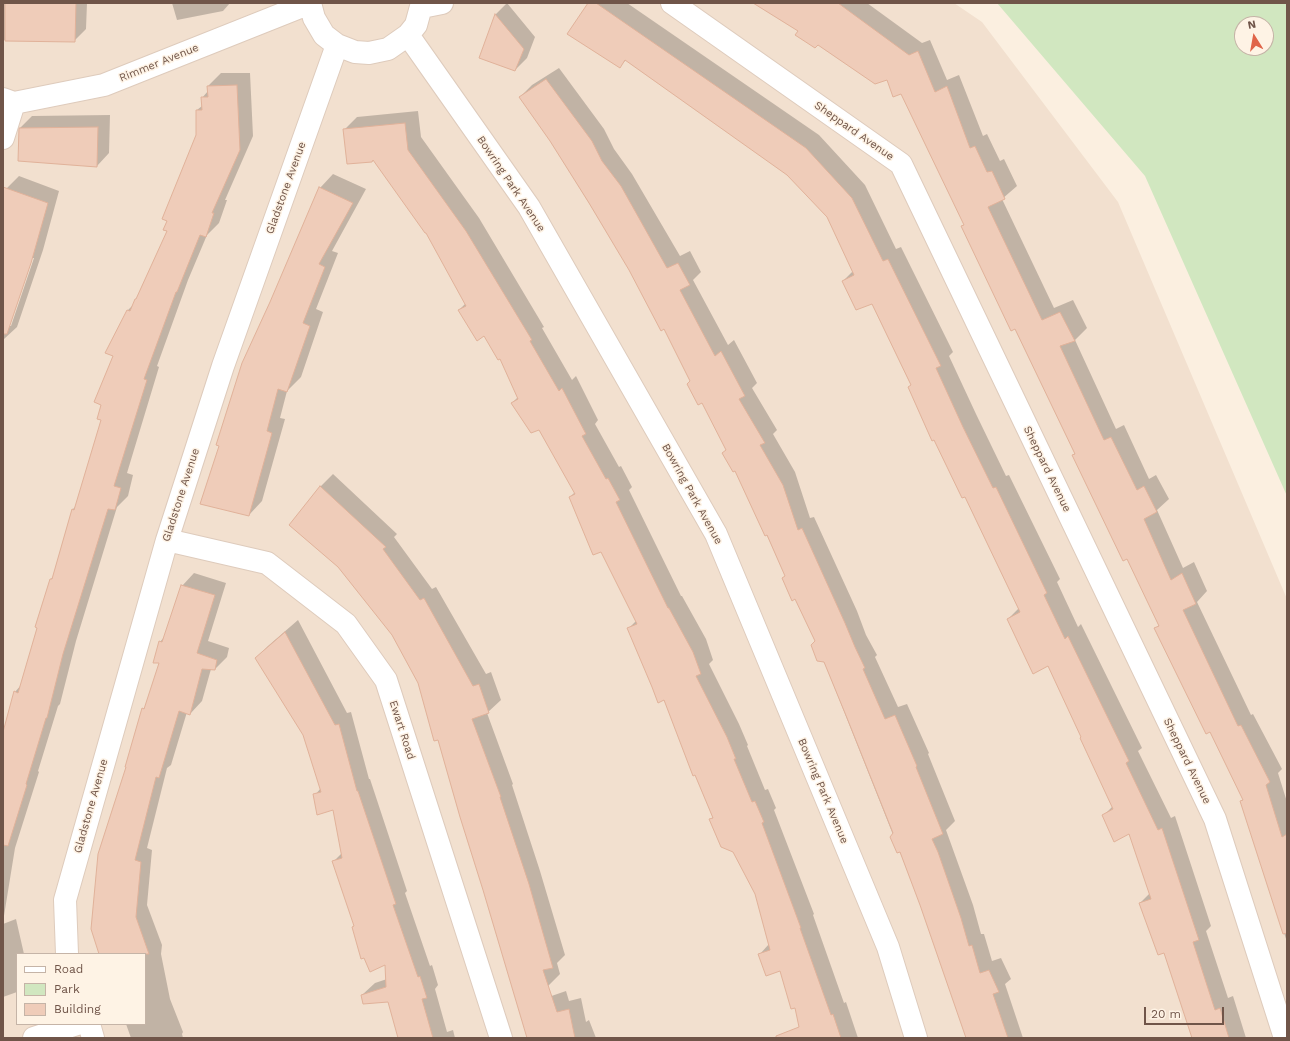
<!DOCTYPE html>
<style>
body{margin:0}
#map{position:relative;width:1290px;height:1041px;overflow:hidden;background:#fbefe0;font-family:"Work Sans",sans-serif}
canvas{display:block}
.frame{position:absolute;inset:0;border:4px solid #705549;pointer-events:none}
.legend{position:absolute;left:16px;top:953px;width:130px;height:72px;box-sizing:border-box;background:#fef3e5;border:1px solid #c5b4a7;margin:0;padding:5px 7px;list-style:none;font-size:12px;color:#705549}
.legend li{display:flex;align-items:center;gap:8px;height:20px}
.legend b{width:20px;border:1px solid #c5b4a7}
.north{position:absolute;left:1234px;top:16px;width:40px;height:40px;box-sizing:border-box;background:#fef3e5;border:1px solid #c5b4a7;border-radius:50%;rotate:349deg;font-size:11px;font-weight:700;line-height:16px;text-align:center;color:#705549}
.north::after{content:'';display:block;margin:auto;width:14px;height:18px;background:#e06549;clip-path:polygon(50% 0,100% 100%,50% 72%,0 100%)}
.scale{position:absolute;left:1144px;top:1007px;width:80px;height:18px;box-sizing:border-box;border:2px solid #705549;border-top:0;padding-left:5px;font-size:12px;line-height:14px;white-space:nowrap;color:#705549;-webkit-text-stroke:3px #fef3e5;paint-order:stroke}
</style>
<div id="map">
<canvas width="1290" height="1041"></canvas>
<div class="frame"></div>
<ul class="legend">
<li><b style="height:5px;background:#fff"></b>Road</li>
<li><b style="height:11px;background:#d1e7c0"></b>Park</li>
<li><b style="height:11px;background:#efccb9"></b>Building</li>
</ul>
<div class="north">N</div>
<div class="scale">20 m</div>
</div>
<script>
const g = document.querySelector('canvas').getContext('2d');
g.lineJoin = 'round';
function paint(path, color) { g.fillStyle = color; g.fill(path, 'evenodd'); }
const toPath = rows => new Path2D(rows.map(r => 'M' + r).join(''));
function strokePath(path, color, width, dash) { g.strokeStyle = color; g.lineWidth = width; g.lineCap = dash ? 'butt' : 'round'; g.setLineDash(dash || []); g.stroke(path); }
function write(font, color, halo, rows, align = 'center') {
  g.font = font + ' "Work Sans",sans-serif'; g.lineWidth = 3; g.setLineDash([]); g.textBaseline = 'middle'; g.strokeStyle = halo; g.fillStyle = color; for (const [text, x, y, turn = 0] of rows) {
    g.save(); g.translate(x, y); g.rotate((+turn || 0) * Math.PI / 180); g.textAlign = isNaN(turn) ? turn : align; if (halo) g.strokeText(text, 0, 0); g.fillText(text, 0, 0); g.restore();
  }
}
const residential = toPath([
 [3,3,954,3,982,22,1118,202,1287,599,1287,1038,3,1038],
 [17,954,145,954,145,1024,17,1024]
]);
const green = toPath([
 [997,3,1287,3,1287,496,1145,176],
 [1242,24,1266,24,1266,48,1242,48]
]);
const shadow = toPath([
 [3,3,87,3,86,29,74,41,3,40],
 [172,3,230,3,223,11,177,20],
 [507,3,535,37,527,58,515,70,481,58,496,14],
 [589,3,627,3,819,135,865,185,896,249,901,247,953,352,949,356,976,414,1006,476,1009,475,1060,579,1057,582,1078,627,1081,624,1142,748,1138,751,1171,818,1175,816,1211,926,1206,931,1228,998,1233,996,1246,1038,1193,1038,1165,952,1140,903,1150,893,1129,833,1103,816,1113,806,1082,737,1049,665,1008,619,1019,608,872,303,843,281,853,271,828,216,788,174,626,60,619,67],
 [754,3,867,3,922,43,930,40,947,80,959,75,983,136,987,134,1000,161,1004,159,1017,186,1002,199,1054,308,1073,300,1087,328,1075,340,1116,429,1124,425,1149,479,1156,475,1169,499,1157,510,1183,568,1194,562,1207,591,1197,602,1251,715,1253,714,1282,769,1278,773,1287,802,1287,942,1241,801,1244,799,1210,731,1156,628,1159,625,1128,558,1073,455,1075,453,902,93,887,79,799,31],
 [559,68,604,129,614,149,632,174,680,256,690,251,701,272,693,280,728,345,734,340,757,383,752,388,777,430,773,434,795,472,810,518,814,517,857,611,866,635,877,655,875,657,898,707,907,704,929,753,928,754,955,821,946,830,973,905,981,934,984,934,992,961,1001,958,1011,979,1005,984,1023,1038,967,1038,921,905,816,641,727,449,664,328,630,269,550,140,520,97,532,85],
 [221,73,250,73,253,136,225,200,227,200,219,223,207,235,188,280,157,366,159,367,127,473,133,475,128,496,117,507,76,641,60,704,58,706,38,771,39,772,15,848,3,922,3,736,15,692,22,684,51,579,53,577,72,510,77,505,103,420,114,356,106,353,128,310,134,304,168,231,197,135,197,110,202,106,202,98,208,91,208,86],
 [418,111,421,137,479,218,544,327,542,328,572,380,576,376,598,420,595,424,619,467,621,466,632,487,629,490,681,596,682,596,706,639,713,660,709,664,739,724,748,745,747,746,765,790,768,789,776,808,774,810,814,914,813,915,844,1003,846,1002,858,1038,803,1038,796,1006,781,970,760,954,769,944,756,894,734,851,710,820,713,817,664,699,628,629,636,621,602,550,570,497,575,492,539,429,512,403,518,397,500,357,485,334,459,310,466,303,426,231,374,159,344,130,357,117],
 [110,115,109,153,97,166,20,128,32,116],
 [333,174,366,189,332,251,338,253,316,309,323,312,301,377,287,391,280,418,285,419,262,501,249,515,271,302,320,188],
 [19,176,59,191,43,250,17,327,4,339,3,338,3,201,7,188],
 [32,258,34,258,11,326,9,326],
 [333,474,397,534,394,537,432,589,436,587,486,674,491,672,501,700,487,713,513,784,512,785,540,871,565,955,557,963,560,974,548,986,439,739,419,683,393,635,339,566,290,525,321,486],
 [194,573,226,583,208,641,229,648,227,657,215,669,211,669,202,701,190,714,187,712,171,765,167,768,147,848,152,850,147,905,162,945,161,954,170,999,183,1032,182,1034,183,1038,131,1038,126,1024,145,1024,145,954,100,954,127,767,126,766,143,709,146,706,160,663,160,642,165,636,182,586],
 [298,620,347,713,351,712,369,779,370,779,407,891,405,893,430,966,432,965,438,985,435,989,447,1032,453,1030,455,1038,399,1038,389,1001,362,995,375,983,387,979,386,964,353,927,355,925,334,861,342,853,334,809,315,795,321,788,304,734,256,658,268,646],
 [16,919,24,954,17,954,17,992,3,997,3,924],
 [566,991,569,1001,581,998,586,1022,589,1020,596,1038,528,1038,534,1002]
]);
const building = toPath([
 [5,3,76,3,75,42,5,41,5,3],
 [588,3,596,3,806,148,852,198,883,261,888,259,941,366,936,368,963,427,993,488,996,487,1047,593,1044,595,1065,639,1068,636,1129,761,1126,763,1158,830,1162,828,1199,940,1193,942,1215,1010,1220,1008,1229,1038,1192,1038,1164,953,1158,955,1139,903,1151,899,1129,834,1114,842,1102,815,1113,809,1080,738,1081,737,1048,666,1033,674,1007,619,1020,612,965,497,962,498,934,440,932,441,908,387,911,385,872,304,856,310,842,281,854,275,827,217,787,175,625,60,620,68,567,34,588,3],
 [753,3,838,3,909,55,918,51,935,92,947,86,970,148,975,146,987,172,992,171,1005,199,988,207,1042,320,1060,312,1075,341,1060,346,1104,440,1111,437,1137,490,1144,486,1157,512,1144,519,1171,580,1182,573,1196,604,1183,610,1238,726,1241,725,1270,782,1266,785,1282,837,1287,834,1287,933,1283,934,1240,801,1243,800,1210,732,1206,734,1154,628,1159,626,1127,559,1123,561,1072,455,1075,454,1015,329,1011,331,961,226,964,225,901,94,893,97,887,80,875,84,818,45,815,48,795,35,798,31,753,3],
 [495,14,524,49,515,71,479,58,495,14],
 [546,79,592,141,602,161,621,186,667,268,678,263,690,285,680,290,715,356,721,351,745,396,739,399,765,443,760,445,783,485,798,530,802,528,845,623,855,647,865,668,863,669,885,719,895,715,917,766,916,767,943,834,932,839,938,852,961,918,969,946,972,945,980,973,989,970,999,992,993,994,1008,1038,966,1038,920,905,900,852,897,853,890,837,893,833,847,718,824,662,817,661,811,645,815,641,795,599,792,601,782,578,785,576,767,535,765,536,735,471,733,472,722,453,726,450,702,403,698,405,687,384,690,381,664,329,661,331,629,270,589,203,550,141,519,97,546,79],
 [237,85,240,150,212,213,214,213,206,237,200,235,177,292,176,292,144,379,147,380,114,486,121,488,115,510,108,509,63,654,47,718,46,718,26,784,27,785,8,846,3,845,3,732,14,691,18,693,37,628,35,627,50,579,52,579,72,509,74,510,101,420,97,419,101,405,94,402,113,356,105,353,127,310,130,311,135,299,136,299,167,231,163,230,167,221,162,219,196,135,196,110,202,110,201,97,208,97,207,86,237,85],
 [405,123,408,150,466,231,532,340,530,341,559,391,562,388,586,434,582,436,606,479,608,478,620,500,616,502,668,608,669,608,693,652,701,674,696,676,727,737,736,759,734,759,752,802,755,801,764,822,762,823,801,928,800,928,831,1015,833,1014,841,1038,776,1038,776,1036,799,1027,795,1008,791,1009,780,971,766,976,758,954,770,950,755,894,733,852,721,847,709,819,713,818,695,775,693,776,664,700,658,703,652,687,627,628,637,624,601,552,593,555,569,497,575,494,539,430,531,433,511,403,518,399,500,359,498,360,484,336,477,341,458,310,466,306,426,233,425,233,373,160,372,162,347,164,343,129,405,123],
 [98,127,97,167,18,161,19,128,98,127],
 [3,187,48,203,31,263,7,334,3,334,3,187],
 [319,187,353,203,319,264,325,267,303,323,310,326,287,392,278,389,267,431,272,433,249,516,200,504,219,446,216,445,242,363,270,302,319,187],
 [320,486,386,547,383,549,420,600,424,598,473,686,479,684,489,713,472,719,501,797,500,797,529,884,553,968,543,970,557,1012,569,1009,575,1038,527,1038,483,890,460,817,438,740,434,741,418,683,392,635,338,567,289,525,320,486],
 [181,585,215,595,197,653,217,660,215,670,202,669,190,715,179,711,159,778,156,777,135,860,141,862,136,917,149,954,99,954,91,929,98,854,126,767,125,767,142,708,144,709,159,663,153,663,159,641,162,642,181,585],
 [285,632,335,725,339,724,357,791,358,791,396,904,393,905,418,977,420,976,427,998,422,999,433,1038,398,1038,388,1002,363,1004,361,995,386,987,385,965,370,972,364,958,361,959,352,927,354,926,332,861,342,858,333,810,317,815,313,794,321,792,303,735,255,658,285,632]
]);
const street = toPath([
 [310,3,314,18,324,35,337,45,355,52,369,53,388,49,408,35,416,25,422,3],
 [672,3,901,164,1215,819,1285,1038],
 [422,7,442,3],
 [408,35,529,207,716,534,888,947,916,1038],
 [3,99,14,103,104,85,310,3],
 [3,138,14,103],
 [167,540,267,563,346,624,386,680,501,1038],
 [67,954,65,900,167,540,223,366,337,45],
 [89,1024,93,1038],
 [34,1038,77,1024]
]);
const streetNames = [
 ["Rimmer Avenue",159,63,-22],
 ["Sheppard Avenue",854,131,35],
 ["Bowring Park Avenue",511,184,56],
 ["Gladstone Avenue",286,188,-70],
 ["Sheppard Avenue",1047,469,64],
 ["Bowring Park Avenue",692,494,61],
 ["Gladstone Avenue",181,495,-72],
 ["Ewart Road",402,730,72],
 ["Sheppard Avenue",1187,761,64],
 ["Bowring Park Avenue",823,791,67],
 ["Gladstone Avenue",91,806,-74]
];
paint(residential, '#f2e0cf');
paint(green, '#d1e7c0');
paint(shadow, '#0003');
paint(building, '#efccb9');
strokePath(building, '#e1b29a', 1);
strokePath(street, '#decbbc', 24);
strokePath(street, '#fff', 22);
write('11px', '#705549', '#fef3e5', streetNames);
</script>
